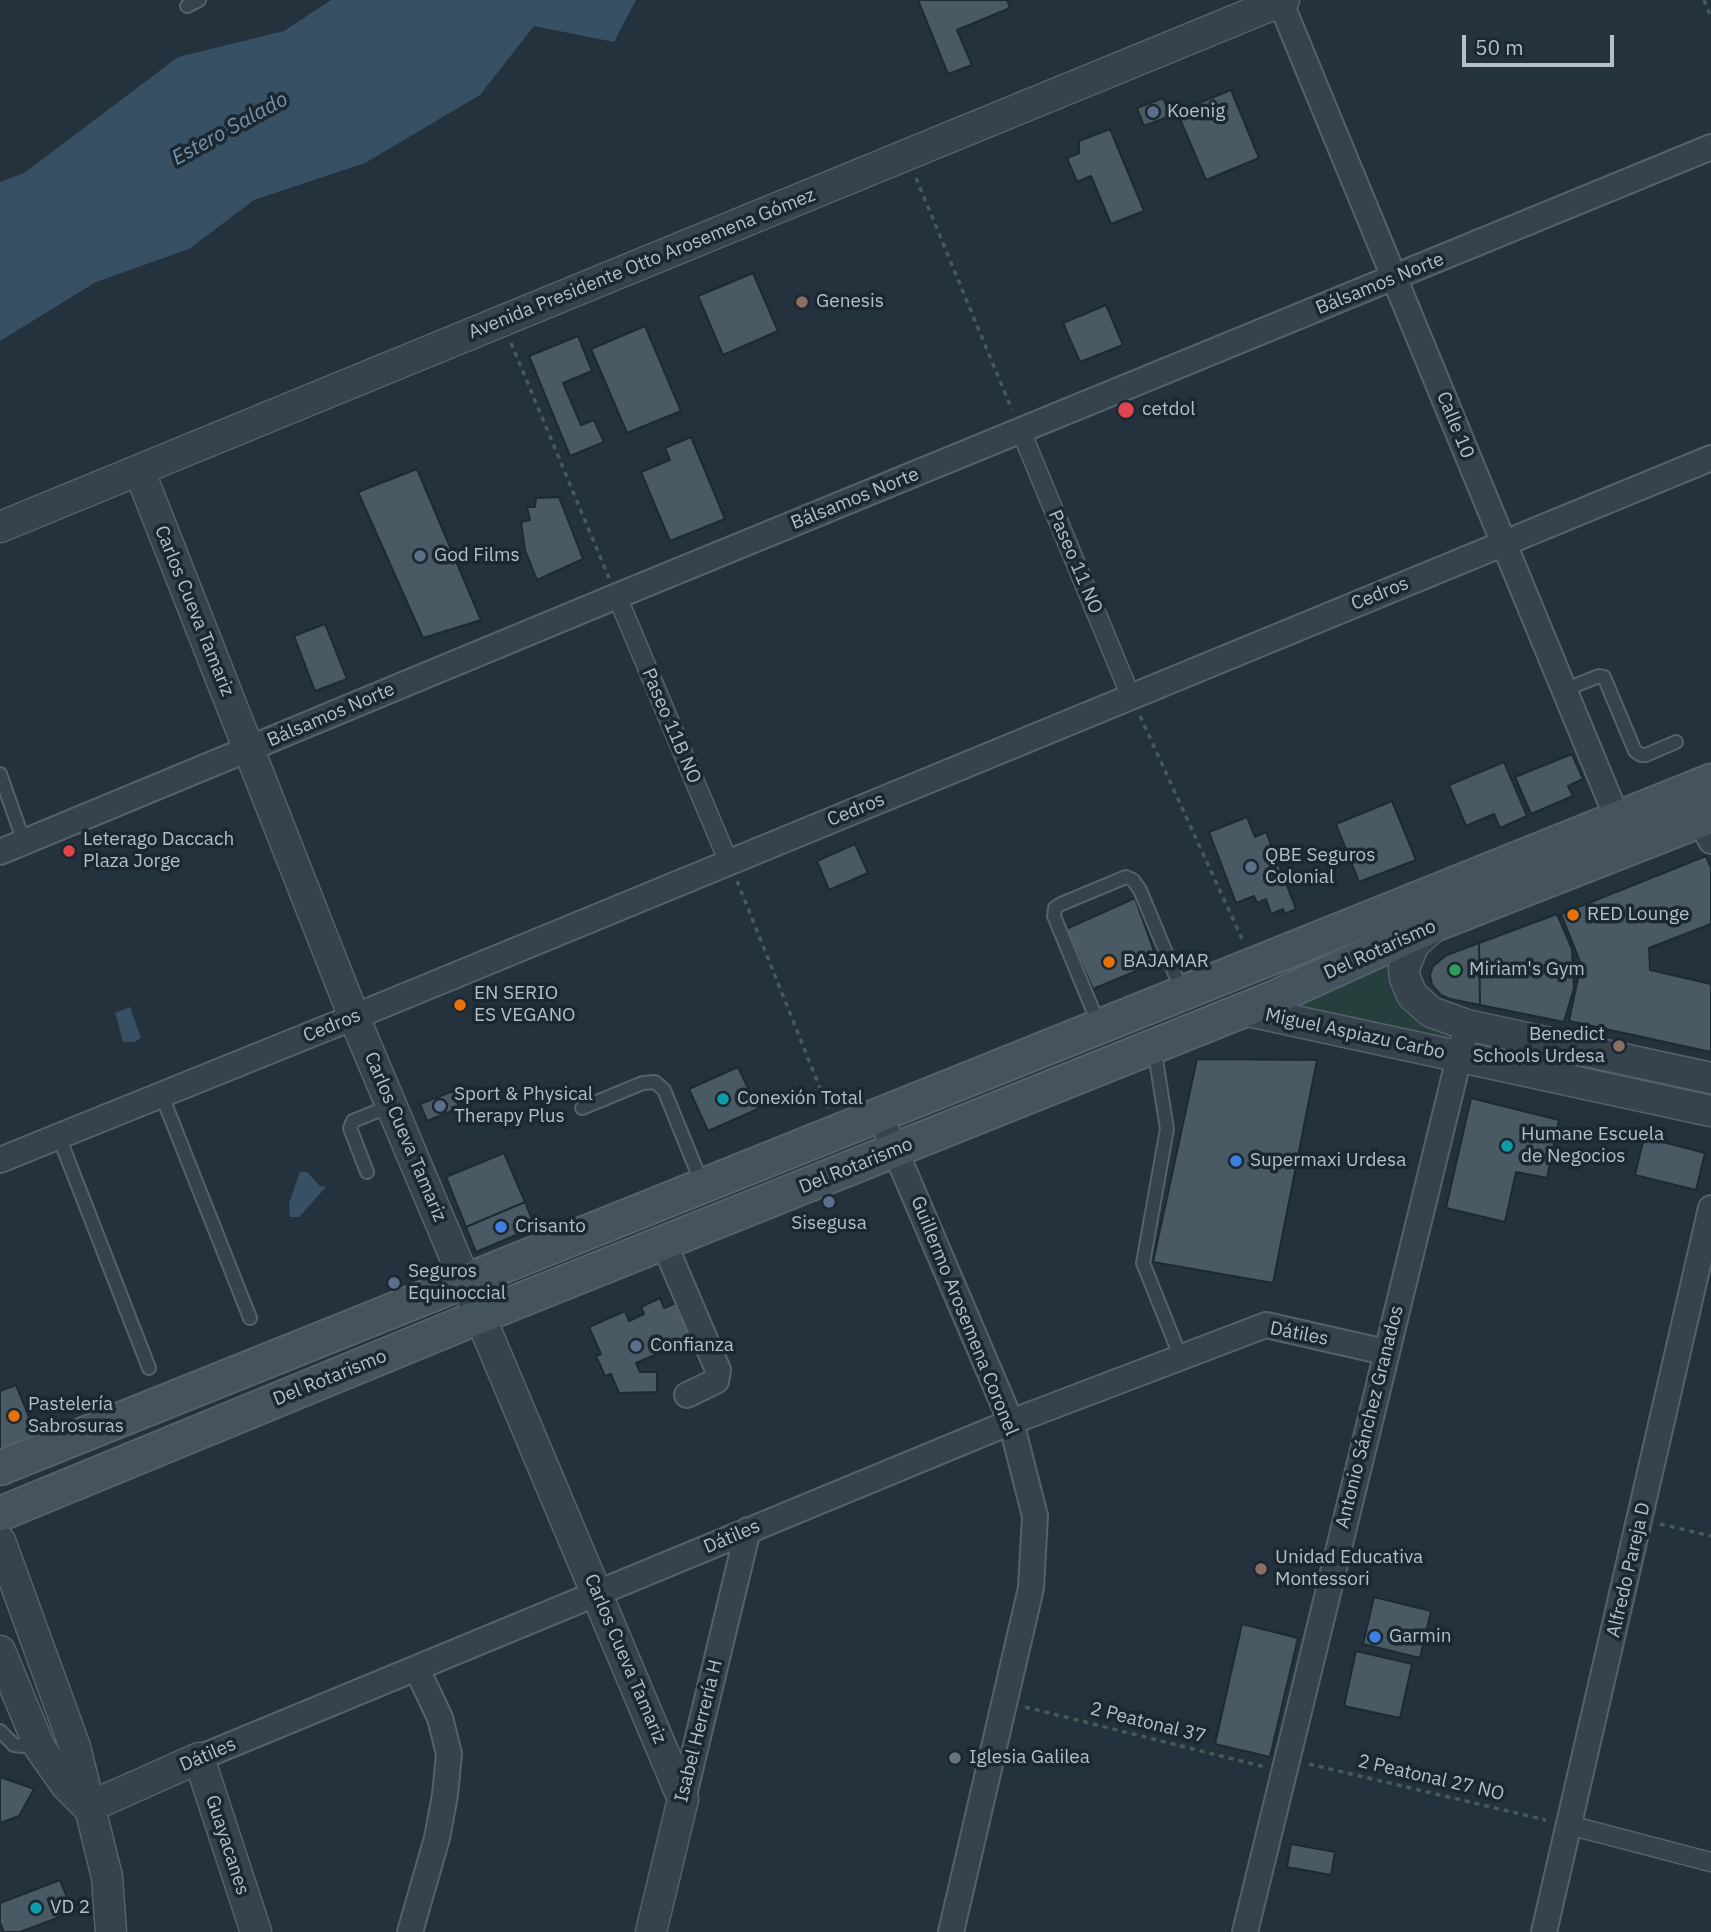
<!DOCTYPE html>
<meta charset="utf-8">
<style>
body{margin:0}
#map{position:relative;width:1711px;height:1932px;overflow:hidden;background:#23323c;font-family:"IBM Plex Sans",sans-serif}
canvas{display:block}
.scale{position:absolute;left:1462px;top:35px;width:152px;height:32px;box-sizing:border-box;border:4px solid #b3bec8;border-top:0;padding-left:9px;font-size:21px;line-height:24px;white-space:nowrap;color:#b3bec8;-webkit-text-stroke:5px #1c2831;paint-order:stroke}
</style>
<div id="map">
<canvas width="1711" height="1932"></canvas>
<div class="scale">50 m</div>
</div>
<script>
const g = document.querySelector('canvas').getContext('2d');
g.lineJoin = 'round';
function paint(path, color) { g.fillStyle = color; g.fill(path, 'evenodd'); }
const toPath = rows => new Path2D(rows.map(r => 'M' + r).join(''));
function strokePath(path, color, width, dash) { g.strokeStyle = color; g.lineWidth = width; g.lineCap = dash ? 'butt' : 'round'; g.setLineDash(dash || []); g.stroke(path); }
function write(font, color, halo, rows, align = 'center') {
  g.font = font + ' "IBM Plex Sans",sans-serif'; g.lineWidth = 7; g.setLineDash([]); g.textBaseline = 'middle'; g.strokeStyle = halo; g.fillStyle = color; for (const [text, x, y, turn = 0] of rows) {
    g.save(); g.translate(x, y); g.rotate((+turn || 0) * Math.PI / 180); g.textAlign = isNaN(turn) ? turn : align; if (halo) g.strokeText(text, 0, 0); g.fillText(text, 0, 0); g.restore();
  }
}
const green = toPath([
 [1395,947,1450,1029,1446,1044,1278,1009]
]);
const water = toPath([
 [331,0,636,0,614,42,534,26,480,95,365,163,254,200,189,249,96,282,0,341,0,182,24,173,178,57,284,31],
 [130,1007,141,1038,134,1042,123,1042,115,1013],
 [300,1172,307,1172,320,1186,326,1187,299,1217,290,1217,289,1203]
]);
const building = toPath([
 [918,0,1007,0,1010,8,957,30,972,65,948,74,918,0],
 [1231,90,1259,158,1206,180,1177,112,1231,90],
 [1163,98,1170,116,1144,126,1137,108,1163,98],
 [1110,129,1144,211,1111,224,1091,176,1077,182,1067,158,1079,153,1079,141,1110,129],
 [753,273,778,331,723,355,698,296,753,273],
 [1106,305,1123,345,1080,362,1063,323,1106,305],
 [645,326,681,411,627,433,591,349,645,326],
 [578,336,592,371,563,383,581,425,594,420,604,442,570,456,529,356,578,336],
 [691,437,725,519,670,541,641,472,670,460,665,448,691,437],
 [417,469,481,620,423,638,358,492,417,469],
 [559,497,583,559,537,580,525,550,521,522,530,520,527,507,535,507,536,498,559,497],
 [325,624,347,679,315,691,294,636,325,624],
 [1572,754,1583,779,1568,786,1573,796,1531,814,1515,777,1572,754],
 [1504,762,1527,816,1500,828,1494,814,1466,826,1449,785,1504,762],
 [1392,801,1416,860,1359,882,1336,824,1392,801],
 [1247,817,1255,837,1266,832,1296,909,1285,914,1283,909,1271,914,1266,899,1257,903,1254,896,1236,903,1209,832,1247,817],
 [855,844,868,873,829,890,817,861,855,844],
 [1706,856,1711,868,1711,924,1649,948,1650,970,1711,984,1711,1052,1569,1021,1581,964,1561,914,1706,856],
 [1135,898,1158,962,1093,989,1066,929,1135,898],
 [1557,914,1572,949,1574,988,1564,1022,1480,1005,1479,943,1557,914],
 [1479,943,1480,1005,1450,999,1441,995,1432,985,1430,975,1433,966,1447,955,1479,943],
 [1197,1059,1317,1060,1273,1283,1153,1262,1197,1059],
 [738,1067,758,1109,708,1131,689,1089,738,1067],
 [453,1091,459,1108,427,1121,420,1104,453,1091],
 [1471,1098,1559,1120,1547,1178,1516,1172,1505,1222,1446,1208,1471,1098],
 [1644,1137,1705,1153,1696,1190,1635,1175,1644,1137],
 [504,1153,525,1202,466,1227,446,1177,504,1153],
 [525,1202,535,1227,476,1252,466,1227,525,1202],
 [660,1298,664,1308,682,1300,692,1339,636,1363,640,1372,657,1372,657,1392,619,1393,611,1374,605,1376,596,1356,601,1354,589,1327,625,1311,629,1321,644,1314,641,1307,660,1298],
 [16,1385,39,1442,0,1457,0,1391,16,1385],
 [1374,1597,1431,1611,1420,1658,1363,1644,1374,1597],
 [1242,1624,1298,1638,1270,1757,1215,1744,1242,1624],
 [1356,1651,1412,1664,1400,1718,1344,1706,1356,1651],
 [0,1777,34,1789,19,1816,0,1823,0,1777],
 [1291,1844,1335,1852,1331,1875,1287,1867,1291,1844],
 [60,1880,73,1912,20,1932,4,1932,0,1923,0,1903,60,1880]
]);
const path = toPath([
 [1704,0,1711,17],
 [916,178,1012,410],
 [511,343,609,578],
 [1140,716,1243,941],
 [737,881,828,1108],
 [1660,1524,1711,1536],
 [1025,1707,1265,1767],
 [1309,1764,1546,1820]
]);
const service = toPath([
 [187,6,199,0],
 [1564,690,1599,676,1604,677,1635,751,1641,755,1646,755,1676,742],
 [0,774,24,842],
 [1099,1025,1054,916,1055,908,1061,904,1126,877,1133,880,1140,890,1182,991],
 [1154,1047,1167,1129,1143,1263,1181,1358],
 [162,1096,250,1318],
 [582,1108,643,1083,655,1082,664,1090,703,1186],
 [59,1137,149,1368],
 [367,1172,350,1128,353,1121,392,1105],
 [0,1731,14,1745,39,1748]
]);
const pedestrian = toPath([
 [1021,431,1131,697],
 [617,596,729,863],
 [1569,1825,1711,1862]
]);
const minor = toPath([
 [1280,1,1623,832],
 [1700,820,1711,841],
 [0,852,617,596,1711,147],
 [880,1115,1011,1422,1035,1516,1031,1588,951,1932],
 [0,1160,354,1017,1711,458],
 [664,1243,718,1370,716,1381,687,1395],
 [199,1758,1011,1422,1266,1325,1385,1352],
 [683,1799,748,1530],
 [410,1932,437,1838,445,1795,449,1754,440,1718,417,1669],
 [1245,1932,1467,1025],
 [1544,1932,1711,1208]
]);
const tertiary = toPath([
 [139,470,354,1017,683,1799,651,1932],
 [0,527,1284,0],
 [1434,926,1414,944,1404,968,1405,978,1412,995,1431,1012,1467,1025,1711,1078],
 [1244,1010,1711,1111],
 [0,1541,75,1747,107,1877,111,1932],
 [0,1651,40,1748,66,1785,88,1807],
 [89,1807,199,1758,256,1932]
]);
const secondary = toPath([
 [0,1468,1711,781],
 [0,1514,481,1316,1269,1000,1436,924,1711,816]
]);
const markers = [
 [1153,112,7,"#5c6f8a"],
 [802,302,7,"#8d6e63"],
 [1126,410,9,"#e0444e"],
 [420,556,7,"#5c6f8a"],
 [69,851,7,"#e0444e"],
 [1251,867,7,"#5c6f8a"],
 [1573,915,7,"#e8710a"],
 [1109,962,7,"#e8710a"],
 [1455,970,7,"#2e9e5b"],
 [460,1005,7,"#e8710a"],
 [1619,1046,7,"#8d6e63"],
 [723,1099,7,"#0f9aa8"],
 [440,1106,7,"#5c6f8a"],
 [1507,1146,7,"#0f9aa8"],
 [1236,1161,7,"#3f7fe0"],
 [829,1202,7,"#5c6f8a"],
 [501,1227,7,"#3f7fe0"],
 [394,1283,7,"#5c6f8a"],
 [636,1346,7,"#5c6f8a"],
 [14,1416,7,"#e8710a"],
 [1261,1569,7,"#8d6e63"],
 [1375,1637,7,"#3f7fe0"],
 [955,1758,7,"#6b7280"],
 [36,1908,7,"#0f9aa8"]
];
const poiNames = [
 ["Koenig",1167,112],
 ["Genesis",816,302],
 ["cetdol",1142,410],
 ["God Films",434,556],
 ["Leterago Daccach",83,840],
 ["Plaza Jorge",83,862],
 ["QBE Seguros",1265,856],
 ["Colonial",1265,878],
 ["RED Lounge",1587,915],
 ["BAJAMAR",1123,962],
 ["Miriam's Gym",1469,970],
 ["EN SERIO",474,994],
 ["ES VEGANO",474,1016],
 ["Benedict",1605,1035,"right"],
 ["Schools Urdesa",1605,1057,"right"],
 ["Sport & Physical",454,1095],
 ["Therapy Plus",454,1117],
 ["Conexión Total",737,1099],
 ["Humane Escuela",1521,1135],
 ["de Negocios",1521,1157],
 ["Supermaxi Urdesa",1250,1161],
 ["Sisegusa",829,1224,"center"],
 ["Crisanto",515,1227],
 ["Seguros",408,1272],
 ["Equinoccial",408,1294],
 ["Confianza",650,1346],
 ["Pastelería",28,1405],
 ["Sabrosuras",28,1427],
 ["Unidad Educativa",1275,1558],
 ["Montessori",1275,1580],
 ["Garmin",1389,1637],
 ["Iglesia Galilea",969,1758],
 ["VD 2",50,1908]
];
const streetNames = [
 ["Avenida Presidente Otto Arosemena Gómez",642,264,-22],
 ["Bálsamos Norte",1380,284,-22],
 ["Calle 10",1455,425,68],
 ["Bálsamos Norte",855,499,-22],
 ["Paseo 11 NO",1075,562,67],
 ["Cedros",1380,594,-22],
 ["Carlos Cueva Tamariz",194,611,68],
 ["Bálsamos Norte",331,715,-23],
 ["Paseo 11B NO",671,726,67],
 ["Cedros",856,810,-22],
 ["Del Rotarismo",1380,950,-24],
 ["Cedros",332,1026,-22],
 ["Miguel Aspiazu Carbo",1355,1034,12],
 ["Carlos Cueva Tamariz",405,1137,67],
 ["Del Rotarismo",856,1166,-22],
 ["Guillermo Arosemena Coronel",964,1316,68],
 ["Dátiles",1299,1334,11],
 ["Del Rotarismo",330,1378,-22],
 ["Antonio Sánchez Granados",1370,1417,-76],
 ["Dátiles",732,1537,-23],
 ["Alfredo Pareja D",1629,1570,-77],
 ["Carlos Cueva Tamariz",625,1659,67],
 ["2 Peatonal 37",1148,1723,14],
 ["Isabel Herrería H",699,1731,-76],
 ["Dátiles",208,1755,-23],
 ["2 Peatonal 27 NO",1431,1778,13],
 ["Guayacanes",227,1845,72]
];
const waterNames = [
 ["Estero Salado",230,129,-29]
];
paint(green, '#263f3d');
paint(water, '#375063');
paint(building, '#495a65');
strokePath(building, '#1e2a33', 2);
strokePath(service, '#55616a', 16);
strokePath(pedestrian, '#55616a', 21);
strokePath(minor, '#55616a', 28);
strokePath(tertiary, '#55616a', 33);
strokePath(secondary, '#55616a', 37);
strokePath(path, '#455b5a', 3.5, [5, 5]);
strokePath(service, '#37434c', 12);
strokePath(pedestrian, '#37434c', 18);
strokePath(minor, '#37434c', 24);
strokePath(tertiary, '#37434c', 30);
strokePath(secondary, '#45535f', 33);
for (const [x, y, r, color] of markers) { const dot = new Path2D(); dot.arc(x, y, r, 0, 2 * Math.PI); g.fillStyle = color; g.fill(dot); strokePath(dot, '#1c2831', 2.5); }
write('19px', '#b3bec8', '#1c2831', poiNames, 'left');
write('19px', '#b3bec8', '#1c2831', streetNames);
write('italic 21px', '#7394aa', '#1c2831', waterNames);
</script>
